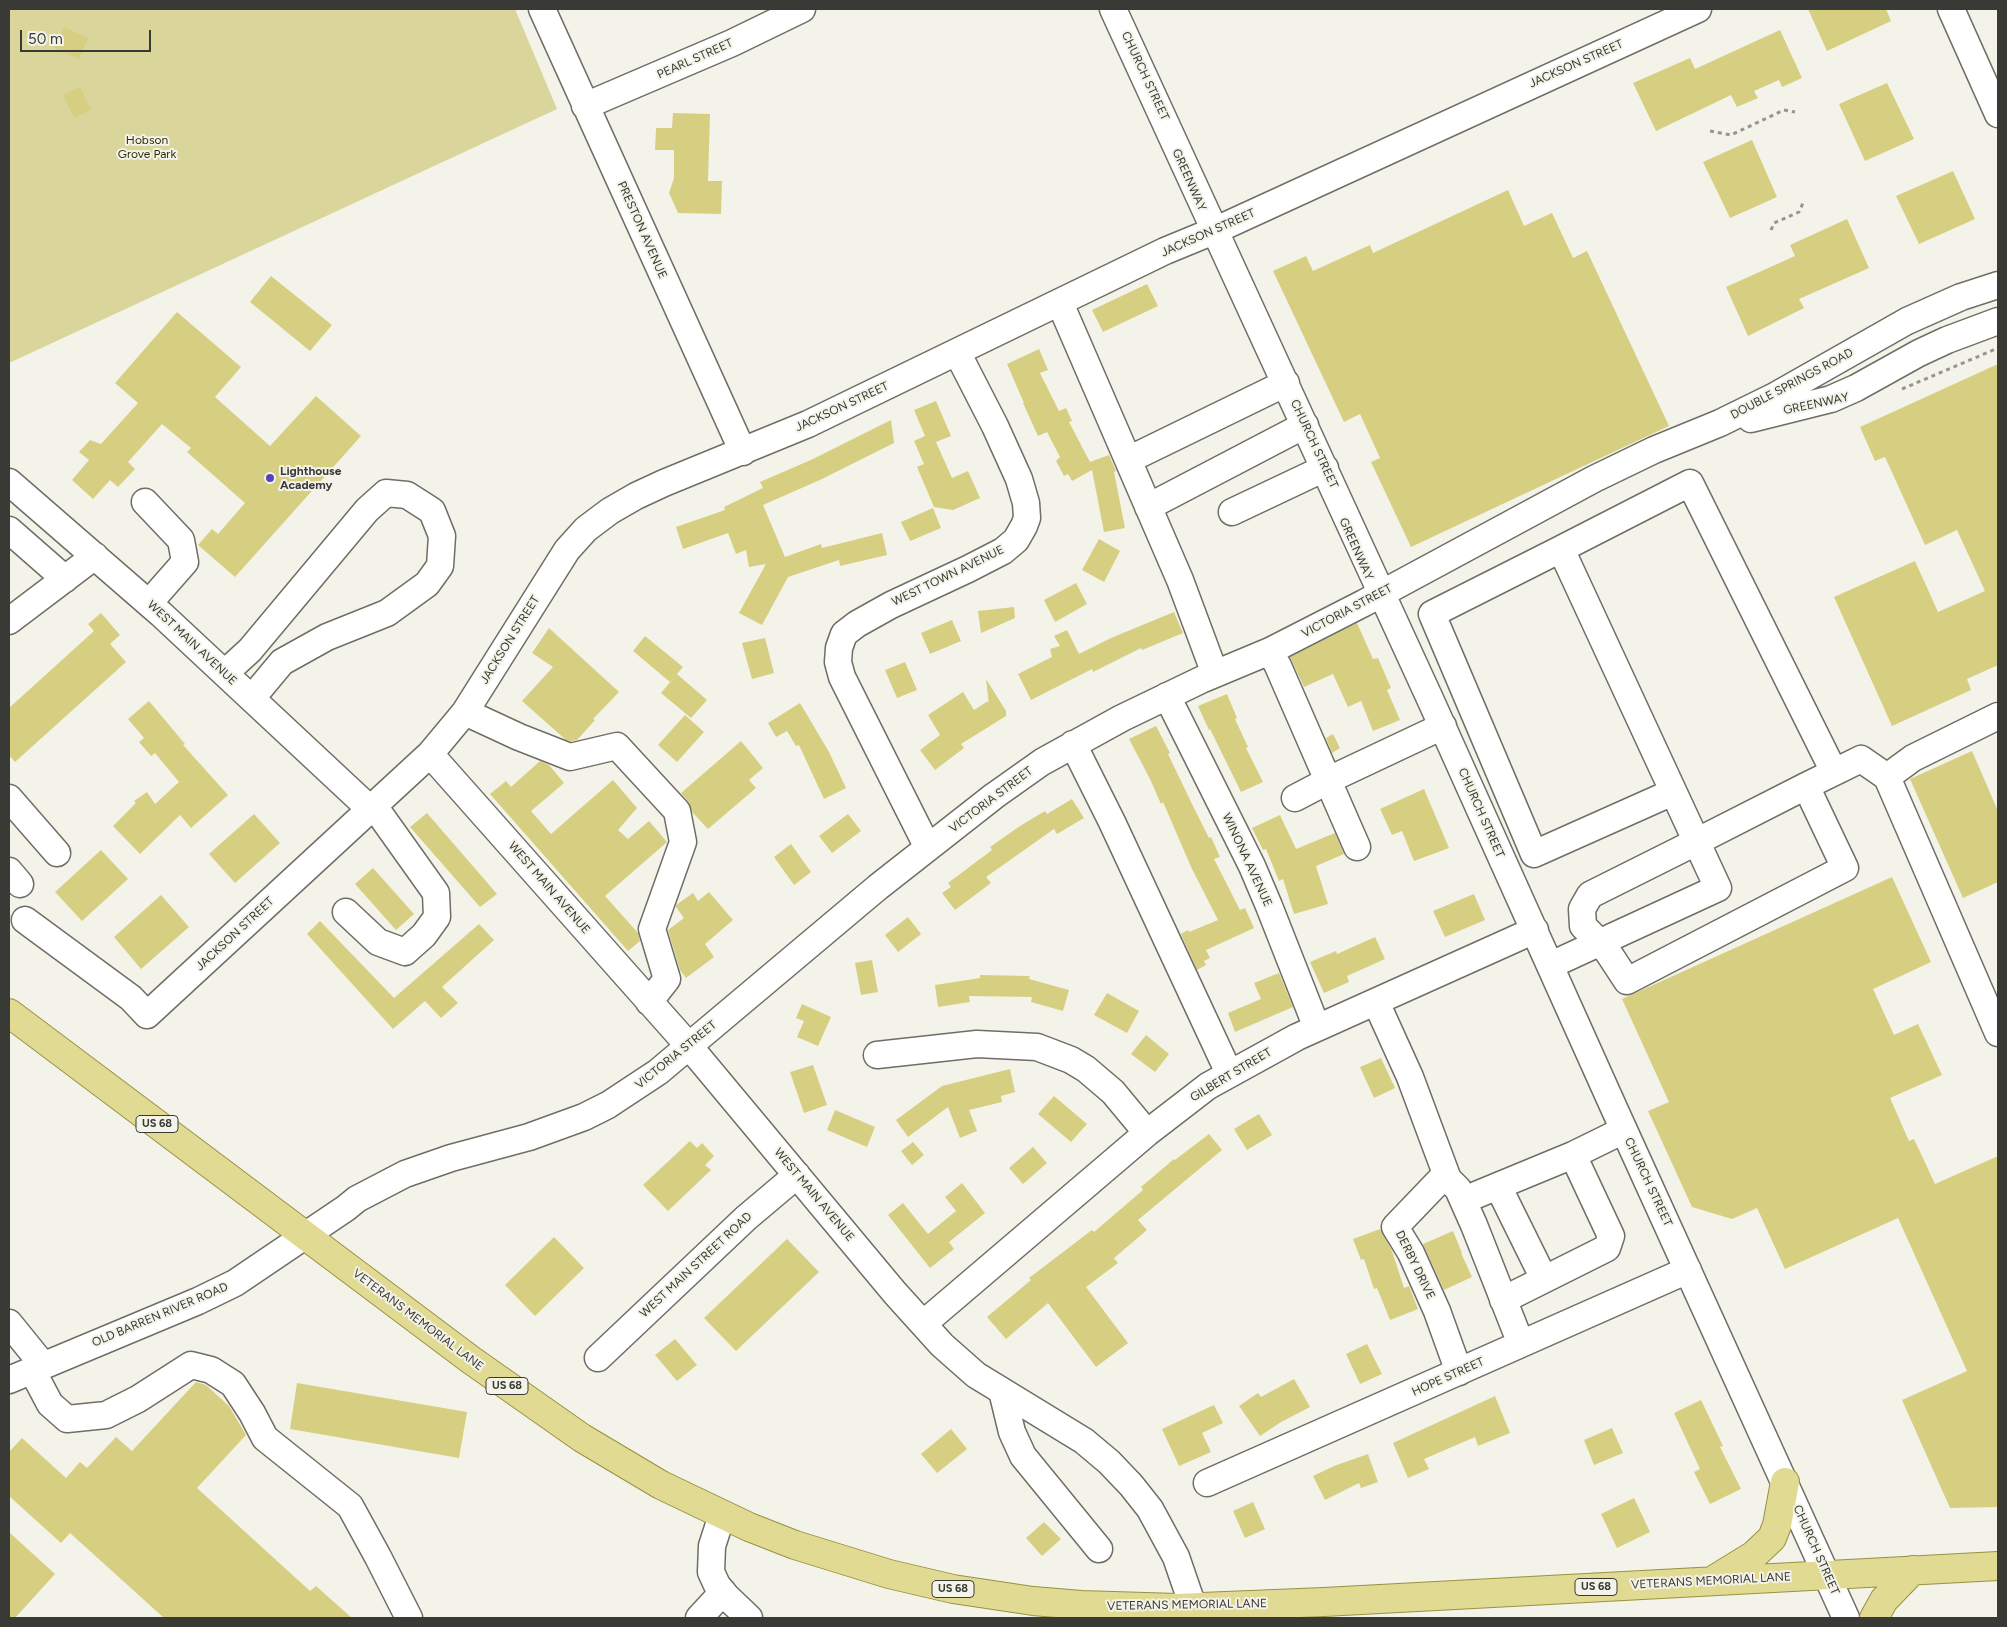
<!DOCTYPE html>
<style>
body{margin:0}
#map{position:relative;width:2007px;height:1627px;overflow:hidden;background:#f4f3e9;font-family:Figtree,sans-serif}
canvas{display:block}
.frame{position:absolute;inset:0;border:10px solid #393935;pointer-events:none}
.scale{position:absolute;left:20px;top:30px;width:131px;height:22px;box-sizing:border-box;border:2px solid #393935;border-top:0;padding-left:6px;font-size:15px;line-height:18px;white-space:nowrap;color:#393935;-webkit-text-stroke:4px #f4f3e9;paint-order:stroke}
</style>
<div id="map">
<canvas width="2007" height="1627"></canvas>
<div class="frame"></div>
<div class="scale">50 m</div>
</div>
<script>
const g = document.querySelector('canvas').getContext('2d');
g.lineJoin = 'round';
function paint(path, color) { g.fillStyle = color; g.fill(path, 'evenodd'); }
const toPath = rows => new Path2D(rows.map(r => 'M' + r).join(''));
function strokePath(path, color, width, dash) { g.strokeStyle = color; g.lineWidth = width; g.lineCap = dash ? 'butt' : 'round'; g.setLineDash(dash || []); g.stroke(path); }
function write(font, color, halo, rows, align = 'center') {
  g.font = font + ' Figtree,sans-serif'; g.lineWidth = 4; g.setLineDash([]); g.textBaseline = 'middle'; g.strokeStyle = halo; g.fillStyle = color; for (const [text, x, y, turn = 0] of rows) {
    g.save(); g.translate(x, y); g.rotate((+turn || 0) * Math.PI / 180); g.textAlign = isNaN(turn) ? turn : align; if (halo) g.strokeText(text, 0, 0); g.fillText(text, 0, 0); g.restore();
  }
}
const green = toPath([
 [9,9,515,9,557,109,9,363]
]);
const building = toPath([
 [1808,9,1886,9,1891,21,1827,51],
 [64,27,88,38,79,59,54,48],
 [1780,30,1802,78,1782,87,1779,80,1754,91,1758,98,1737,107,1731,95,1656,131,1633,83,1690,58,1695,69],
 [1887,83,1914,139,1865,161,1839,104],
 [80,87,91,110,74,118,63,95],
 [673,113,710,114,708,181,722,181,721,214,678,213,669,193,674,178,674,150,655,150,656,128,672,128],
 [1752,140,1777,197,1730,218,1703,162],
 [1953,171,1975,219,1919,244,1896,196],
 [1508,190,1524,226,1552,213,1573,258,1587,251,1669,426,1411,547,1371,462,1380,458,1360,414,1344,422,1273,271,1306,256,1313,271,1370,245,1373,253],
 [1847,219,1869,268,1799,299,1804,308,1748,336,1726,287,1795,256,1790,245],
 [271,276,332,325,310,351,250,302],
 [1147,284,1158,306,1103,332,1092,310],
 [177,312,241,367,215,397,270,446,316,396,361,436,235,577,198,545,212,529,218,534,245,503,187,452,191,448,162,424,128,462,135,469,118,487,110,480,93,499,72,480,89,460,79,452,90,440,101,444,138,403,115,383],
 [1039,349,1048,370,1040,373,1059,411,1066,408,1072,421,1069,422,1091,464,1090,462,1109,455,1116,471,1114,472,1125,528,1104,532,1092,470,1072,481,1068,474,1064,476,1056,461,1060,457,1047,432,1038,436,1023,403,1024,403,1007,364],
 [1998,364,1998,665,1967,679,1971,690,1892,726,1834,597,1915,561,1938,612,1985,591,1957,530,1925,545,1885,457,1875,461,1860,427],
 [936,401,951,436,936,442,952,478,968,471,980,498,953,510,934,507,917,467,924,464,914,441,925,436,914,410],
 [891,420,894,443,822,479,763,505,785,557,821,544,822,548,882,533,887,555,840,566,839,560,788,577,762,625,739,613,766,564,749,567,746,550,736,554,728,533,683,549,676,527,725,510,724,507,763,488,760,482,813,459],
 [933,508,941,528,910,541,901,522],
 [1099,539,1120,551,1104,582,1082,570],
 [1076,583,1087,604,1055,622,1044,600],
 [1014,607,1015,618,981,633,978,611],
 [1174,612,1183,633,1142,650,1141,648,1093,672,1092,669,1031,700,1018,674,1052,657,1050,649,1060,646,1054,636,1067,630,1079,654,1111,638],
 [101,613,120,635,110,644,126,662,15,762,9,755,9,708,94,631,88,624],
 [952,620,961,641,930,654,921,633],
 [1357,623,1373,659,1378,658,1391,688,1387,690,1400,720,1373,731,1361,701,1348,707,1333,674,1304,687,1290,657],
 [549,628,619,692,593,719,595,720,577,740,571,741,566,740,522,701,553,667,532,653],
 [645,636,683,667,670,682,633,651],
 [765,638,774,673,752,679,742,643],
 [905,662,917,690,897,698,885,670],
 [677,674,707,700,691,718,661,693],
 [986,679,1006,711,1006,716,961,744,964,748,935,770,920,750,940,735,928,715,963,692,974,710,988,701,989,705],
 [1227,694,1237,718,1235,719,1248,747,1246,748,1263,782,1241,792,1210,729,1209,730,1198,706],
 [149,701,185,744,183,745,228,795,191,828,180,815,140,854,113,826,136,803,134,801,147,792,155,804,179,782,155,753,151,756,139,742,144,738,128,719],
 [800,703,829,752,846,788,824,799,799,745,796,746,787,731,776,737,768,723],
 [685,715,704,732,677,762,658,745],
 [1156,726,1170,753,1168,754,1192,804,1209,838,1211,837,1220,857,1214,859,1240,910,1245,908,1254,928,1206,950,1210,958,1204,961,1206,965,1197,970,1181,934,1188,930,1189,932,1218,920,1192,869,1163,802,1161,804,1150,779,1129,739],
 [1333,734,1340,748,1332,753,1326,738],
 [741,741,763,768,749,780,756,788,708,829,692,812,688,801,681,793],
 [1972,751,1998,811,1998,882,1963,898,1910,779],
 [540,761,549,765,564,783,531,811,551,834,613,780,637,808,618,830,628,839,649,821,667,842,605,896,638,933,640,941,628,951,490,794,506,781,511,787],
 [1424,789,1449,848,1414,861,1402,831,1392,835,1380,809],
 [1072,799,1084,818,1057,834,1054,829,986,877,991,883,955,910,942,893,951,887,948,883,992,850,990,847,1020,826,1045,811,1047,814],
 [427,813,497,894,480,907,410,827],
 [254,814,280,843,235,883,209,854],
 [848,814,861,831,832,853,819,836],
 [1280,815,1296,849,1335,833,1344,854,1316,866,1328,904,1294,914,1283,879,1279,881,1266,849,1263,850,1252,828],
 [791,844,811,872,794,885,774,857],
 [101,850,128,879,82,921,55,892],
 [373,868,414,914,396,930,355,884],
 [1892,877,1931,962,1873,989,1894,1035,1918,1024,1942,1075,1890,1098,1909,1141,1914,1139,1935,1184,1998,1156,1998,1507,1950,1508,1902,1400,1967,1371,1898,1218,1785,1269,1757,1208,1732,1219,1692,1207,1648,1111,1669,1102,1622,999],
 [709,892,733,920,705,944,714,957,686,978,680,970,668,930,684,918,676,907,676,905,693,893,698,901],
 [1474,894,1485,920,1445,937,1433,911],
 [161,895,189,927,141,969,114,937],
 [908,917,921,934,898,952,885,935],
 [320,921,394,998,479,924,494,940,442,987,458,1003,441,1018,425,1001,393,1029,307,934],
 [1375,937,1385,959,1347,976,1349,982,1324,993,1310,962,1336,951,1337,954],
 [872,960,878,992,861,995,855,963],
 [1279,973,1293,1007,1235,1032,1228,1013,1261,999,1254,983],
 [980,975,1030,976,1029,979,1069,990,1063,1011,1031,1002,1032,997,969,996,970,1002,938,1007,935,985,980,978],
 [1107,993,1139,1011,1127,1033,1094,1015],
 [802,1004,831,1017,818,1046,797,1037,804,1021,796,1018],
 [1146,1035,1169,1054,1155,1072,1131,1054],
 [1381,1058,1395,1088,1374,1098,1360,1067],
 [813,1065,827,1105,804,1113,790,1072],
 [1010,1069,1015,1092,1001,1096,1002,1102,969,1110,977,1131,960,1138,948,1107,908,1137,896,1120,942,1086],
 [1054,1096,1087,1124,1071,1142,1038,1114],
 [835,1110,875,1127,867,1147,827,1130],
 [1259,1114,1272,1135,1247,1150,1234,1129],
 [1209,1134,1222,1150,1138,1220,1147,1230,1114,1258,1118,1263,1086,1287,1128,1343,1096,1367,1048,1303,1006,1339,987,1317,1031,1280,1029,1278,1092,1230,1094,1232,1143,1190,1141,1187,1174,1159,1175,1160],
 [690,1141,697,1148,702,1143,714,1156,705,1165,711,1170,668,1211,643,1185],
 [913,1142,924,1155,912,1165,901,1151],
 [1033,1147,1047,1163,1023,1184,1009,1168],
 [962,1183,985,1213,949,1242,954,1249,930,1268,888,1215,903,1203,928,1234,956,1211,945,1197],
 [1380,1229,1392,1251,1404,1288,1409,1286,1418,1309,1390,1320,1377,1288,1374,1289,1364,1259,1361,1260,1353,1239],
 [1453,1231,1462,1253,1461,1253,1472,1277,1444,1290,1423,1244],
 [554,1237,584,1268,535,1316,505,1285],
 [787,1239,819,1272,736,1351,704,1318],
 [675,1339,697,1365,677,1381,655,1355],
 [1367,1344,1382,1374,1360,1384,1346,1354],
 [1294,1379,1310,1407,1281,1422,1260,1436,1239,1406,1258,1393,1261,1397],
 [196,1382,206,1385,229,1406,246,1435,197,1488,310,1591,316,1586,352,1618,164,1618,70,1533,61,1543,9,1496,9,1452,22,1438,66,1478,80,1462,87,1468,116,1437,132,1451],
 [297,1383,467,1412,459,1458,290,1429],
 [1495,1396,1510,1433,1478,1446,1475,1437,1424,1459,1429,1469,1408,1478,1393,1443],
 [1701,1400,1723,1446,1720,1447,1741,1489,1710,1504,1694,1472,1700,1469,1674,1413],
 [1214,1405,1223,1423,1202,1433,1211,1452,1179,1466,1162,1429],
 [1612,1428,1623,1453,1594,1465,1584,1440],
 [951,1429,967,1449,937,1473,921,1454],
 [1368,1454,1378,1482,1361,1488,1359,1483,1325,1500,1313,1476,1334,1466],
 [1634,1498,1650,1532,1617,1548,1601,1514],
 [1253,1502,1265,1529,1245,1538,1233,1511],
 [1044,1522,1061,1539,1042,1556,1026,1538],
 [9,1532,55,1574,15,1618,9,1618]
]);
const path = toPath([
 [1710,131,1731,135,1784,110,1795,112],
 [1771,230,1774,223,1799,212,1803,203],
 [1902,389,1998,348]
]);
const minor = toPath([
 [542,9,743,452],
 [1113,9,1431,701,1618,1117,1846,1618],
 [1951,9,1998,114],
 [585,106,732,43,802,9],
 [1060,303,1180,580,1215,674],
 [1751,419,1831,399,1856,388,1919,353,1947,340,1998,321],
 [1128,460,1286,383],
 [9,482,161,614,370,809],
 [145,502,181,540,185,562,149,603],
 [1148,507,1305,425],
 [1232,512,1325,468],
 [9,530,65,579],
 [1561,549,1690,483,1834,772],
 [9,621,95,556],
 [1270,651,1278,666,1357,847],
 [225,673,250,650,367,510,386,493,407,495,432,511,442,536,440,566,427,584,387,613,327,637,282,662,252,698],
 [1167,696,1252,866,1269,906,1317,1028],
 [465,712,519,737,570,757,617,746,677,811,683,842,652,929,667,979,649,1002],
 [1998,716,1913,758,1887,777,1998,1033],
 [1073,744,1112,822,1229,1073],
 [430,754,689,1046,895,1293,942,1345,976,1375,1084,1441,1109,1462,1131,1485,1150,1509,1176,1557,1197,1618],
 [1806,786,1845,868,1627,981,1606,949,1583,926,1582,909,1590,895,1696,842,1806,786,1861,759,1887,777],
 [9,798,57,853],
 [1295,798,1339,775,1443,726],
 [928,848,842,677,838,662,839,648,844,634,857,624,891,605,968,569,1003,551,1016,540,1024,526,1027,518,1026,503,1019,479,995,426,957,352],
 [9,871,20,884],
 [346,912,378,942,405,952,424,935,437,917,436,893,374,806],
 [25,920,131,998,147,1015,430,754,465,712,567,550,586,529,610,511,636,496,664,483,808,424,1165,251,1216,230,1698,9],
 [1551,965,1718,888,1561,549,1432,614,1534,854,1673,792],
 [1376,1002,1410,1077,1448,1179,1458,1189,1474,1225,1521,1344],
 [877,1055,977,1044,1037,1047,1071,1060,1086,1069,1113,1092,1147,1133],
 [1448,1179,1441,1179,1395,1227,1411,1253,1437,1311,1459,1372],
 [1498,1186,1544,1279],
 [1464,1200,1573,1155],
 [1503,1300,1607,1248,1611,1236,1573,1155,1624,1130],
 [9,1323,43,1365],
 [923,1324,1147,1133,1208,1086,1297,1037,1535,930],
 [598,1358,746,1218,797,1175],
 [32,1370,50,1404,67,1419,106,1415,138,1399,191,1365,211,1370,233,1384,252,1413,265,1438,350,1506,378,1557,409,1618],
 [9,1380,198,1301,235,1283,346,1208,357,1199,405,1174,451,1158,529,1137,584,1117,608,1105,658,1072,878,887,994,796,1042,762,1122,718,1203,679,1270,651,1364,603,1594,479,1654,450,1720,423,1773,397,1907,321,1961,297,1998,285],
 [1002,1391,1012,1432,1023,1456,1099,1549],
 [1207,1483,1688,1270],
 [722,1515,712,1546,711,1572,717,1585,727,1597,749,1618],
 [699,1618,723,1592]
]);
const major = toPath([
 [9,1013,471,1360,582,1438,661,1485,749,1527,795,1545,889,1574,953,1589,1033,1601,1081,1605,1177,1608,1324,1602,1998,1566],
 [1715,1579,1754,1555,1772,1538,1777,1525,1785,1482],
 [1874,1618,1884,1600,1913,1570]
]);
const markers = [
 [270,478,5,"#5444bc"]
];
const shields = [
 [157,1124,42],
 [507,1386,42],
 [1596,1587,42],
 [953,1589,42]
];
const shieldNames = [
 ["US 68",157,1124],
 ["US 68",507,1386],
 ["US 68",1596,1587],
 ["US 68",953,1589]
];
const streetNames = [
 ["PEARL STREET",695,59,-24],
 ["JACKSON STREET",1576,64,-24],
 ["CHURCH STREET",1145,76,65],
 ["GREENWAY",1189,180,66],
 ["PRESTON AVENUE",642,230,66],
 ["JACKSON STREET",1208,233,-24],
 ["DOUBLE SPRINGS ROAD",1792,384,-28],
 ["GREENWAY",1816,404,-12],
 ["JACKSON STREET",842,407,-25],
 ["CHURCH STREET",1314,444,65],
 ["GREENWAY",1356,549,66],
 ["WEST TOWN AVENUE",948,576,-26],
 ["VICTORIA STREET",1347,611,-28],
 ["JACKSON STREET",510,640,-58],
 ["WEST MAIN AVENUE",192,643,43],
 ["VICTORIA STREET",991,800,-37],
 ["CHURCH STREET",1481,813,66],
 ["WINONA AVENUE",1247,860,65],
 ["WEST MAIN AVENUE",549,888,49],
 ["JACKSON STREET",235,934,-43],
 ["VICTORIA STREET",676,1055,-39],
 ["GILBERT STREET",1231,1075,-31],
 ["CHURCH STREET",1648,1182,65],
 ["WEST MAIN AVENUE",814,1195,50],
 ["WEST MAIN STREET ROAD",696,1265,-43],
 ["DERBY DRIVE",1415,1265,64],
 ["OLD BARREN RIVER ROAD",160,1315,-23],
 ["VETERANS MEMORIAL LANE",418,1320,37],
 ["HOPE STREET",1448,1377,-24],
 ["CHURCH STREET",1816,1550,66],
 ["VETERANS MEMORIAL LANE",1711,1581,-3],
 ["VETERANS MEMORIAL LANE",1187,1605,-1]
];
const parkNames = [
 ["Hobson",147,140],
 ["Grove Park",147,154]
];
const poiNames = [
 ["Lighthouse",280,471],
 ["Academy",280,485]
];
paint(green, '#dad59b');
paint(building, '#d6cf82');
strokePath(minor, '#6e6e65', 29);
strokePath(major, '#999142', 30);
strokePath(path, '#96968f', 3, [4, 4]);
strokePath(minor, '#fff', 26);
strokePath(major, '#e1da92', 28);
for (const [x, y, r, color] of markers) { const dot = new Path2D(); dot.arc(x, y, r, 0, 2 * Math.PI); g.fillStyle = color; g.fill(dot); strokePath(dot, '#f4f3e9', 2); }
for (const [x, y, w] of shields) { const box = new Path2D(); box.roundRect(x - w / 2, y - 8.5, w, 17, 4); g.fillStyle = '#f4f3e9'; g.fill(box); strokePath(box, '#393935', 1); }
write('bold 11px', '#393935', null, shieldNames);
write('12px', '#393935', '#f4f3e9', streetNames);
write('12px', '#302d0a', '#f4f3e9', parkNames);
write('bold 12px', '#393935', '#f4f3e9', poiNames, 'left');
</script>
